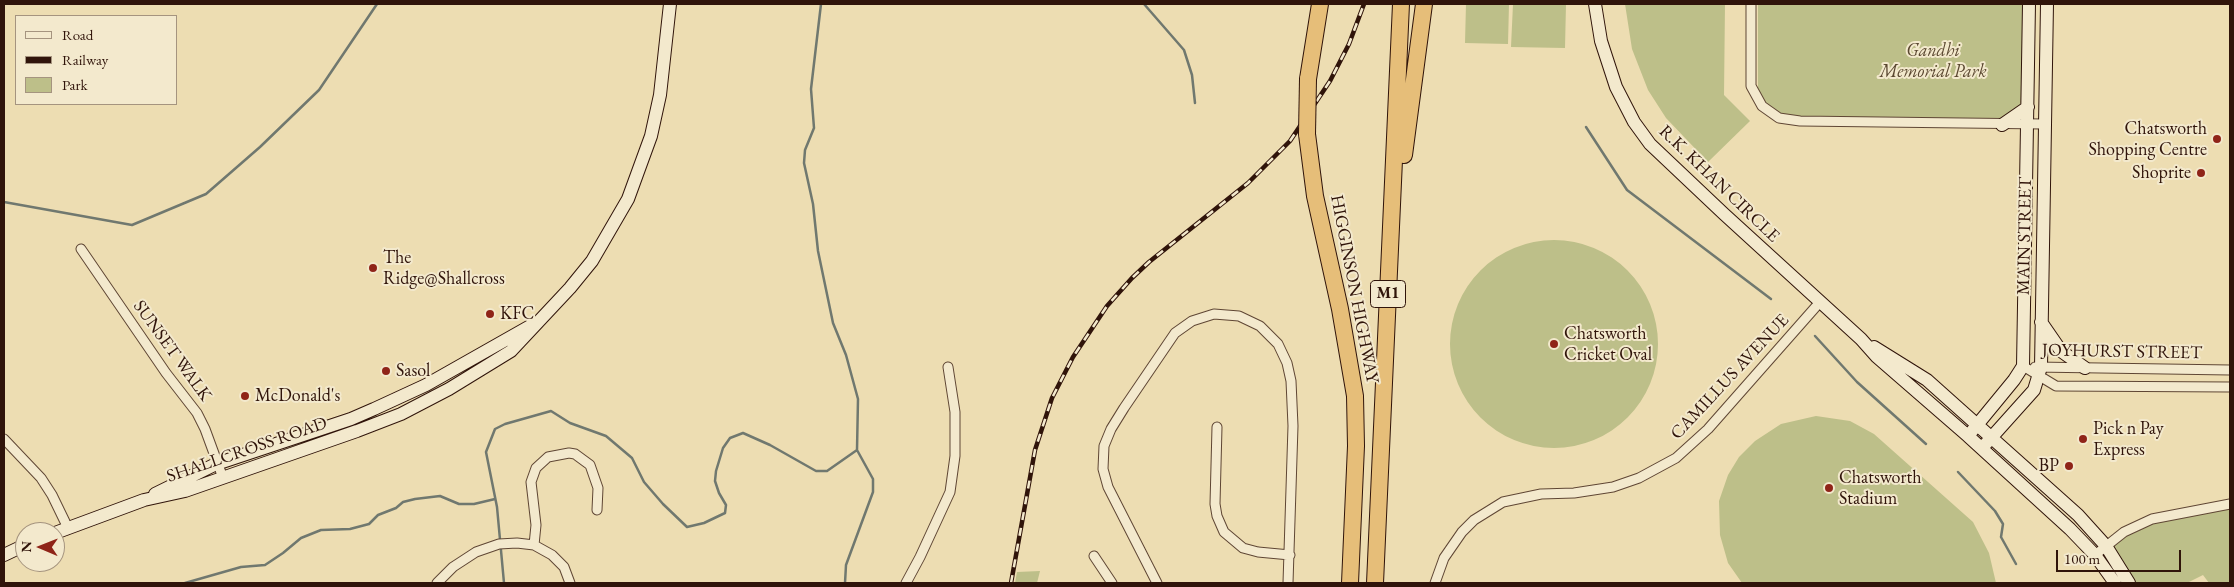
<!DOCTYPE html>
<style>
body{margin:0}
#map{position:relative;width:2234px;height:587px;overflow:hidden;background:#edddb2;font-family:"EB Garamond",serif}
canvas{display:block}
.frame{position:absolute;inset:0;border:5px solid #30140a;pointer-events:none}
.legend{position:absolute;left:15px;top:15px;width:162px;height:90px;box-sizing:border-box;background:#f3e9cd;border:1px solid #a5947f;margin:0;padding:6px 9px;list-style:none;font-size:15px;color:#30140a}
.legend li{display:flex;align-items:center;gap:10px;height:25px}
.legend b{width:25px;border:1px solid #a5947f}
.north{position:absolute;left:15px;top:522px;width:50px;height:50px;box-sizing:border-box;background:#f3e9cd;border:1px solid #a5947f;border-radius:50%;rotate:271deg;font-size:14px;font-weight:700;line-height:20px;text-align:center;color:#30140a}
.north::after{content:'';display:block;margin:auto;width:18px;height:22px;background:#8f2418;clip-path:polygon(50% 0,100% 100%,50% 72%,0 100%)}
.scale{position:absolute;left:2056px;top:550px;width:125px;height:22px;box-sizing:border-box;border:2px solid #30140a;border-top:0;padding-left:6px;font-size:15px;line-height:18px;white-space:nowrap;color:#30140a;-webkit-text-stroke:4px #f3e9cd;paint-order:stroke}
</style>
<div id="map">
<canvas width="2234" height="587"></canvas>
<div class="frame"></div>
<ul class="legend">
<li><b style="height:6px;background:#f3e9cd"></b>Road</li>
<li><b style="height:6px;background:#30140a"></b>Railway</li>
<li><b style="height:14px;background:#bdbf89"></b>Park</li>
</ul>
<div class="north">N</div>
<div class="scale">100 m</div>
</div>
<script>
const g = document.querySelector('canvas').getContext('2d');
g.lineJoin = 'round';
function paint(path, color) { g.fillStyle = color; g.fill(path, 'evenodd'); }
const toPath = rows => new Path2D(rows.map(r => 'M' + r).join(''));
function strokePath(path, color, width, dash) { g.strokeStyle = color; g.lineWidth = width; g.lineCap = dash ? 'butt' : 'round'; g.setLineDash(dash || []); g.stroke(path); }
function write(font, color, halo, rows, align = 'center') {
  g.font = font + ' "EB Garamond",serif'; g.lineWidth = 4; g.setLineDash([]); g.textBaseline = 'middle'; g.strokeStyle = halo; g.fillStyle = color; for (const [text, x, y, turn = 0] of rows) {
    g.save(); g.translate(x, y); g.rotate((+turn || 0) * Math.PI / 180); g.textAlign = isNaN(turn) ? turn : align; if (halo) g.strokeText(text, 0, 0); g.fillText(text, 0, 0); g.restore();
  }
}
const green = toPath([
 [1466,4,1509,4,1508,44,1465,43],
 [1513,4,1566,4,1565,48,1511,47],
 [1625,4,1725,4,1724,95,1750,121,1708,162,1666,118,1648,90,1632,49],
 [1758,4,2023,4,2021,108,2004,119,1790,117,1776,112,1765,103,1758,93],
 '1450 344a104 104 0 1 1 208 0a104 104 0 1 1-208 0Z',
 [1816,416,1850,421,1874,434,1973,522,1989,553,1996,583,1742,583,1728,563,1720,535,1719,501,1728,475,1739,457,1755,441,1781,424],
 [2230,503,2230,583,2209,583,2203,575,2187,583,2130,583,2106,546,2147,521],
 [1040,571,1037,583,1015,583,1017,572]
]);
const stream = toPath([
 [821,4,811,89,814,128,805,150,804,163,813,204,818,251,833,323,846,355,858,399,857,450,873,479,873,492,846,565,845,583],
 [1144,4,1184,50,1192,75,1195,103],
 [1586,127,1627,190,1771,299],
 [4,202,132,225,206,194,260,147,319,90,377,4],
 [1815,336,1857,382,1926,444],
 [1958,472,1995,511,2003,524,2001,537,2016,564],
 [185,583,241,567,265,565,283,553,301,538,321,530,350,529,369,524,378,515,396,508,403,502,415,499,440,496,459,504,474,504,495,499],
 [504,583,497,507,486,452,495,429,505,424,551,411,570,423,606,436,632,458,644,482,663,504,687,527,704,523,725,513,726,505,719,493,715,481,716,471,723,448,730,438,743,433,770,445,816,471,827,471,857,450]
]);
const street = toPath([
 [1751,4,1751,86,1762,106,1779,118,1800,121,2044,124],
 [81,249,166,373,197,413,205,429,223,478],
 [2023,366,2056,386,2230,387],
 [2035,367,2230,370],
 [1217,427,1215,504,1217,516,1224,532,1243,548,1258,552,1290,555],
 [4,439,41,478,52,495,68,528],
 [534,545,536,525,531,482,536,468,548,457,569,453,575,454,590,465,598,488,597,510],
 [2095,555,2124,532,2152,519,2230,504],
 [1094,556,1112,583],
 [437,583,453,567,476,552,499,544,517,543,534,545,552,555,564,567,570,583],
 [906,583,920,557,950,492,955,456,955,412,948,367],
 [1157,583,1108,487,1103,469,1104,446,1111,429,1124,408,1175,333,1192,321,1214,314,1239,316,1260,326,1278,344,1287,363,1291,381,1293,426,1288,583],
 [1435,583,1444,558,1462,532,1474,520,1503,502,1541,494,1574,493,1613,487,1639,478,1676,458,1708,429,1820,302]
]);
const secondary = toPath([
 [1595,4,1601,41,1616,87,1634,122,1650,144,1724,214,1861,339,1877,357,1968,436,2070,529,2095,555,2115,583],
 [2002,125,2028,107],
 [2041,322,2061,351,2085,368],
 [1874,347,1927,380,2078,515,2106,546,2129,583],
 [1968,436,2014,380,2023,366,2029,4],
 [1982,448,2034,390,2041,367,2047,4],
 [155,494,216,464,351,419,374,409,426,385,532,325],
 [55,533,144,500,185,491,357,431,401,414,449,389,511,351,570,288,592,261,628,199,651,136,660,95,670,4],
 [4,555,25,545]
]);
const highway = toPath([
 [1308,79,1320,4],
 [1307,134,1315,196,1340,309,1355,396,1356,446,1350,583],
 [1404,155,1424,4],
 [1375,583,1401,4]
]);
const rail = toPath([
 [1011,583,1035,450,1052,398,1073,357,1107,306,1132,278,1149,262,1248,183,1290,141,1330,81,1349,44,1364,4]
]);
const highwayBridge = toPath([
 [1307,134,1308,79]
]);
const markers = [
 [2217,139,5,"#8f2418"],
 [2201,173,5,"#8f2418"],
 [373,268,5,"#8f2418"],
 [490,314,5,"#8f2418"],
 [1554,344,5,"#8f2418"],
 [386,371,5,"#8f2418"],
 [245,396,5,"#8f2418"],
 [2083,439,5,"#8f2418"],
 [2069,466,5,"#8f2418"],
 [1829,488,5,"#8f2418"]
];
const shields = [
 [1388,294,35]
];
const shieldNames = [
 ["M1",1388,294]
];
const parkNames = [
 ["Gandhi",1933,51],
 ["Memorial Park",1933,72]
];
const poiNames = [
 ["Chatsworth",2207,129,"right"],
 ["Shopping Centre",2207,150,"right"],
 ["Shoprite",2191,173,"right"],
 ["The",383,258],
 ["Ridge@Shallcross",383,279],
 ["KFC",500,314],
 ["Chatsworth",1564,334],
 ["Cricket Oval",1564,355],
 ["Sasol",396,371],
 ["McDonald's",255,396],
 ["Pick n Pay",2093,429],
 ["Express",2093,450],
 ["BP",2059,466,"right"],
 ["Chatsworth",1839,478],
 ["Stadium",1839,499]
];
const streetNames = [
 ["R.K. KHAN CIRCLE",1719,184,44],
 ["MAIN STREET",2025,236,-89],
 ["HIGGINSON HIGHWAY",1354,289,79],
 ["SUNSET WALK",172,351,54],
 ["JOYHURST STREET",2122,352,1],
 ["CAMILLUS AVENUE",1730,377,-47],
 ["SHALLCROSS ROAD",247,450,-19]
];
paint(green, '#bdbf89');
strokePath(stream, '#70786f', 2.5);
strokePath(street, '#5f4634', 11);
strokePath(secondary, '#30140a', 14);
strokePath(highway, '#30140a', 18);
strokePath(street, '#f3e9cd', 9);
strokePath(secondary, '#f3e9cd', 12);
strokePath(highway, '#e6be79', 16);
strokePath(rail, '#30140a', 4.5);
strokePath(rail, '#f3e9cd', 2.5, [8]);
strokePath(highwayBridge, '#30140a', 18, []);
strokePath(highwayBridge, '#e6be79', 16);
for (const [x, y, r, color] of markers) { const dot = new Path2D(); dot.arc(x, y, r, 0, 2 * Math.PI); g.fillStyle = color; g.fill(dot); strokePath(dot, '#f3e9cd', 2); }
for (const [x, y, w] of shields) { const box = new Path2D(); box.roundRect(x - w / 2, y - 13.5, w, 27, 4); g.fillStyle = '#f3e9cd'; g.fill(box); strokePath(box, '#30140a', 1); }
write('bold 16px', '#30140a', null, shieldNames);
write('italic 18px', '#5a4730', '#f3e9cd', parkNames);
write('18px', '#30140a', '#f3e9cd', poiNames, 'left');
write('18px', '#30140a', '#f3e9cd', streetNames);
</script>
